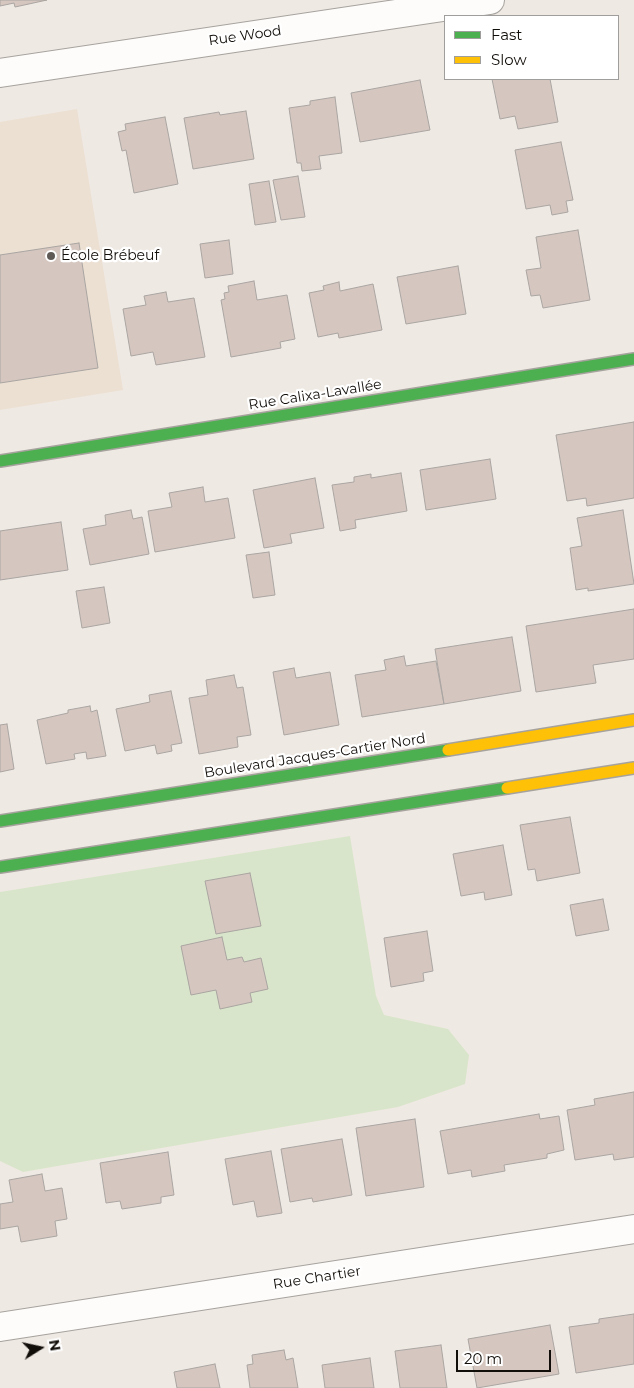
<!DOCTYPE html>
<meta charset="utf-8">
<style>
body{margin:0}
#map{position:relative;width:634px;height:1388px;overflow:hidden;background:#efe9e3;font-family:Montserrat,sans-serif}
canvas{display:block}
.legend{position:absolute;left:444px;top:15px;width:175px;height:65px;box-sizing:border-box;background:#fff;border:1px solid #a09e9d;margin:0;padding:6px 9px;list-style:none;font-size:15px;color:#110d09}
.legend li{display:flex;align-items:center;gap:10px;height:25px}
.legend b{width:25px;border:1px solid #a09e9d}
.north{position:absolute;left:15px;top:1323px;width:50px;height:50px;-webkit-text-stroke:4px #fff;paint-order:stroke;rotate:80deg;font-size:14px;font-weight:700;line-height:20px;text-align:center;color:#110d09}
.north::after{content:'';display:block;margin:auto;width:18px;height:22px;background:#110d09;clip-path:polygon(50% 0,100% 100%,50% 72%,0 100%)}
.scale{position:absolute;left:456px;top:1350px;width:95px;height:22px;box-sizing:border-box;border:2px solid #110d09;border-top:0;padding-left:6px;font-size:15px;line-height:18px;white-space:nowrap;color:#110d09;-webkit-text-stroke:4px #fff;paint-order:stroke}
</style>
<div id="map">
<canvas width="634" height="1388"></canvas>
<ul class="legend">
<li><b style="height:6px;background:#4caf50"></b>Fast</li>
<li><b style="height:6px;background:#ffc107"></b>Slow</li>
</ul>
<div class="north">N</div>
<div class="scale">20 m</div>
</div>
<script>
const g = document.querySelector('canvas').getContext('2d');
g.lineJoin = 'round';
function paint(path, color) { g.fillStyle = color; g.fill(path, 'evenodd'); }
const toPath = rows => new Path2D(rows.map(r => 'M' + r).join(''));
function strokePath(path, color, width, dash) { g.strokeStyle = color; g.lineWidth = width; g.lineCap = dash ? 'butt' : 'round'; g.setLineDash(dash || []); g.stroke(path); }
function write(font, color, halo, rows, align = 'center') {
  g.font = font + ' Montserrat,sans-serif'; g.lineWidth = 4.5; g.setLineDash([]); g.textBaseline = 'middle'; g.strokeStyle = halo; g.fillStyle = color; for (const [text, x, y, turn = 0] of rows) {
    g.save(); g.translate(x, y); g.rotate((+turn || 0) * Math.PI / 180); g.textAlign = isNaN(turn) ? turn : align; if (halo) g.strokeText(text, 0, 0); g.fillText(text, 0, 0); g.restore();
  }
}
const built = toPath([
 [77,109,123,390,0,410,0,122]
]);
const green = toPath([
 [350,836,376,996,384,1015,448,1029,469,1055,465,1084,398,1107,23,1172,0,1161,0,892]
]);
const building = toPath([
 [0,0,47,0,15,7,14,3,0,6,0,0],
 [492,79,550,79,558,122,518,129,515,116,500,119,492,79],
 [420,80,430,130,360,142,351,93,420,80],
 [335,97,342,153,319,156,321,169,302,171,301,163,297,163,289,108,310,105,310,101,335,97],
 [246,111,254,159,193,169,184,118,219,112,220,115,246,111],
 [165,117,178,184,134,193,126,150,122,151,118,132,126,130,125,124,165,117],
 [561,142,573,200,566,201,568,212,552,215,550,205,526,209,515,150,561,142],
 [298,176,305,217,281,220,273,180,298,176],
 [269,181,276,222,255,225,249,184,269,181],
 [578,230,590,300,543,308,540,295,531,296,526,270,541,268,536,237,578,230],
 [229,240,233,274,205,278,200,244,229,240],
 [79,243,98,368,0,383,0,255,79,243],
 [458,266,466,314,406,324,397,277,458,266],
 [254,281,257,300,287,295,295,339,280,342,281,348,231,357,221,300,225,299,224,293,229,292,228,286,254,281],
 [339,282,340,291,373,284,382,330,339,338,338,333,318,337,309,293,324,290,323,286,339,282],
 [166,292,168,302,194,298,205,357,156,365,153,352,131,356,123,309,146,305,144,296,166,292],
 [634,422,634,498,587,506,586,498,567,501,556,435,634,422],
 [490,459,496,499,426,510,420,470,490,459],
 [401,473,407,511,355,520,356,528,340,531,332,485,354,482,354,477,371,474,371,478,401,473],
 [315,478,324,528,290,534,292,543,264,548,253,490,315,478],
 [203,487,205,502,228,498,235,538,155,552,148,511,172,507,169,493,203,487],
 [131,510,133,519,142,517,149,554,90,565,83,529,106,525,105,515,131,510],
 [623,510,634,584,588,591,588,588,576,590,570,548,582,546,577,518,623,510],
 [61,522,68,570,0,580,0,531,61,522],
 [269,552,275,595,253,598,246,555,269,552],
 [104,587,110,623,82,628,76,591,104,587],
 [634,609,634,659,593,665,596,683,536,692,526,626,634,609],
 [512,637,521,691,444,704,435,649,512,637],
 [404,656,406,666,436,661,444,704,362,717,355,675,386,670,384,660,404,656],
 [294,668,296,678,330,672,339,725,284,735,273,672,294,668],
 [234,675,237,688,243,687,251,735,237,737,238,747,199,754,189,698,208,695,206,680,234,675],
 [171,691,182,743,171,745,172,751,157,754,155,745,125,751,116,709,150,702,149,695,171,691],
 [90,706,91,712,97,710,106,756,87,759,86,752,74,754,75,759,46,764,37,720,68,713,68,710,90,706],
 [7,724,14,769,0,772,0,725,7,724],
 [570,817,580,873,537,881,535,869,528,870,520,825,570,817],
 [503,845,512,895,485,900,484,892,461,896,453,854,503,845],
 [250,873,261,926,216,934,205,881,250,873],
 [603,899,609,930,576,936,570,905,603,899],
 [427,931,433,971,423,973,424,981,391,987,384,938,427,931],
 [222,937,227,960,242,957,244,962,261,958,268,989,250,993,252,1002,220,1009,216,990,191,995,181,946,222,937],
 [634,1092,634,1157,614,1160,613,1154,575,1160,567,1110,595,1105,594,1099,634,1092],
 [539,1114,540,1119,559,1116,564,1150,547,1154,547,1158,504,1165,505,1171,472,1177,471,1170,448,1174,440,1131,539,1114],
 [415,1119,424,1187,366,1196,356,1128,415,1119],
 [342,1139,352,1195,313,1202,312,1198,290,1202,281,1149,342,1139],
 [271,1151,282,1213,257,1217,254,1201,233,1205,225,1159,271,1151],
 [168,1152,174,1195,161,1197,161,1203,122,1209,120,1201,106,1203,100,1163,168,1152],
 [42,1174,45,1191,62,1188,67,1219,55,1221,57,1236,21,1242,18,1226,0,1229,0,1204,13,1202,9,1180,42,1174],
 [634,1314,634,1364,576,1373,569,1327,599,1323,599,1319,634,1314],
 [550,1325,559,1374,477,1388,468,1339,550,1325],
 [441,1345,447,1388,400,1388,395,1351,441,1345],
 [284,1350,286,1360,293,1358,298,1388,250,1388,247,1365,253,1364,252,1355,284,1350],
 [370,1358,374,1388,325,1388,322,1365,370,1358],
 [215,1364,220,1388,177,1388,174,1372,215,1364]
]);
const street = toPath([
 [0,73,490,0],
 [0,1327,634,1229]
]);
const fast = toPath([
 [0,461,634,359],
 [0,821,448,750],
 [0,867,507,788]
]);
const slow = toPath([
 [448,750,634,720],
 [507,788,634,768]
]);
const markers = [
 [51,256,5,"#5f5a55"]
];
const streetNames = [
 ["Rue Wood",245,36,-8],
 ["Rue Calixa-Lavallée",315,395,-9],
 ["Boulevard Jacques-Cartier Nord",315,756,-9],
 ["Rue Chartier",317,1278,-9]
];
const poiNames = [
 ["École Brébeuf",61,256]
];
paint(built, '#ece0d2');
paint(green, '#d9e5ca');
paint(building, '#d5c7c0');
strokePath(building, '#aaa5a2', 1);
strokePath(street, '#a6a29d', 30);
strokePath(fast, '#a6a29d', 14);
strokePath(slow, '#a6a29d', 14);
strokePath(street, '#fdfcfb', 28);
strokePath(fast, '#4caf50', 11);
strokePath(slow, '#ffc107', 11);
for (const [x, y, r, color] of markers) { const dot = new Path2D(); dot.arc(x, y, r, 0, 2 * Math.PI); g.fillStyle = color; g.fill(dot); strokePath(dot, '#fff', 2); }
write('14px', '#110d09', '#fff', streetNames);
write('14px', '#110d09', '#fff', poiNames, 'left');
</script>
